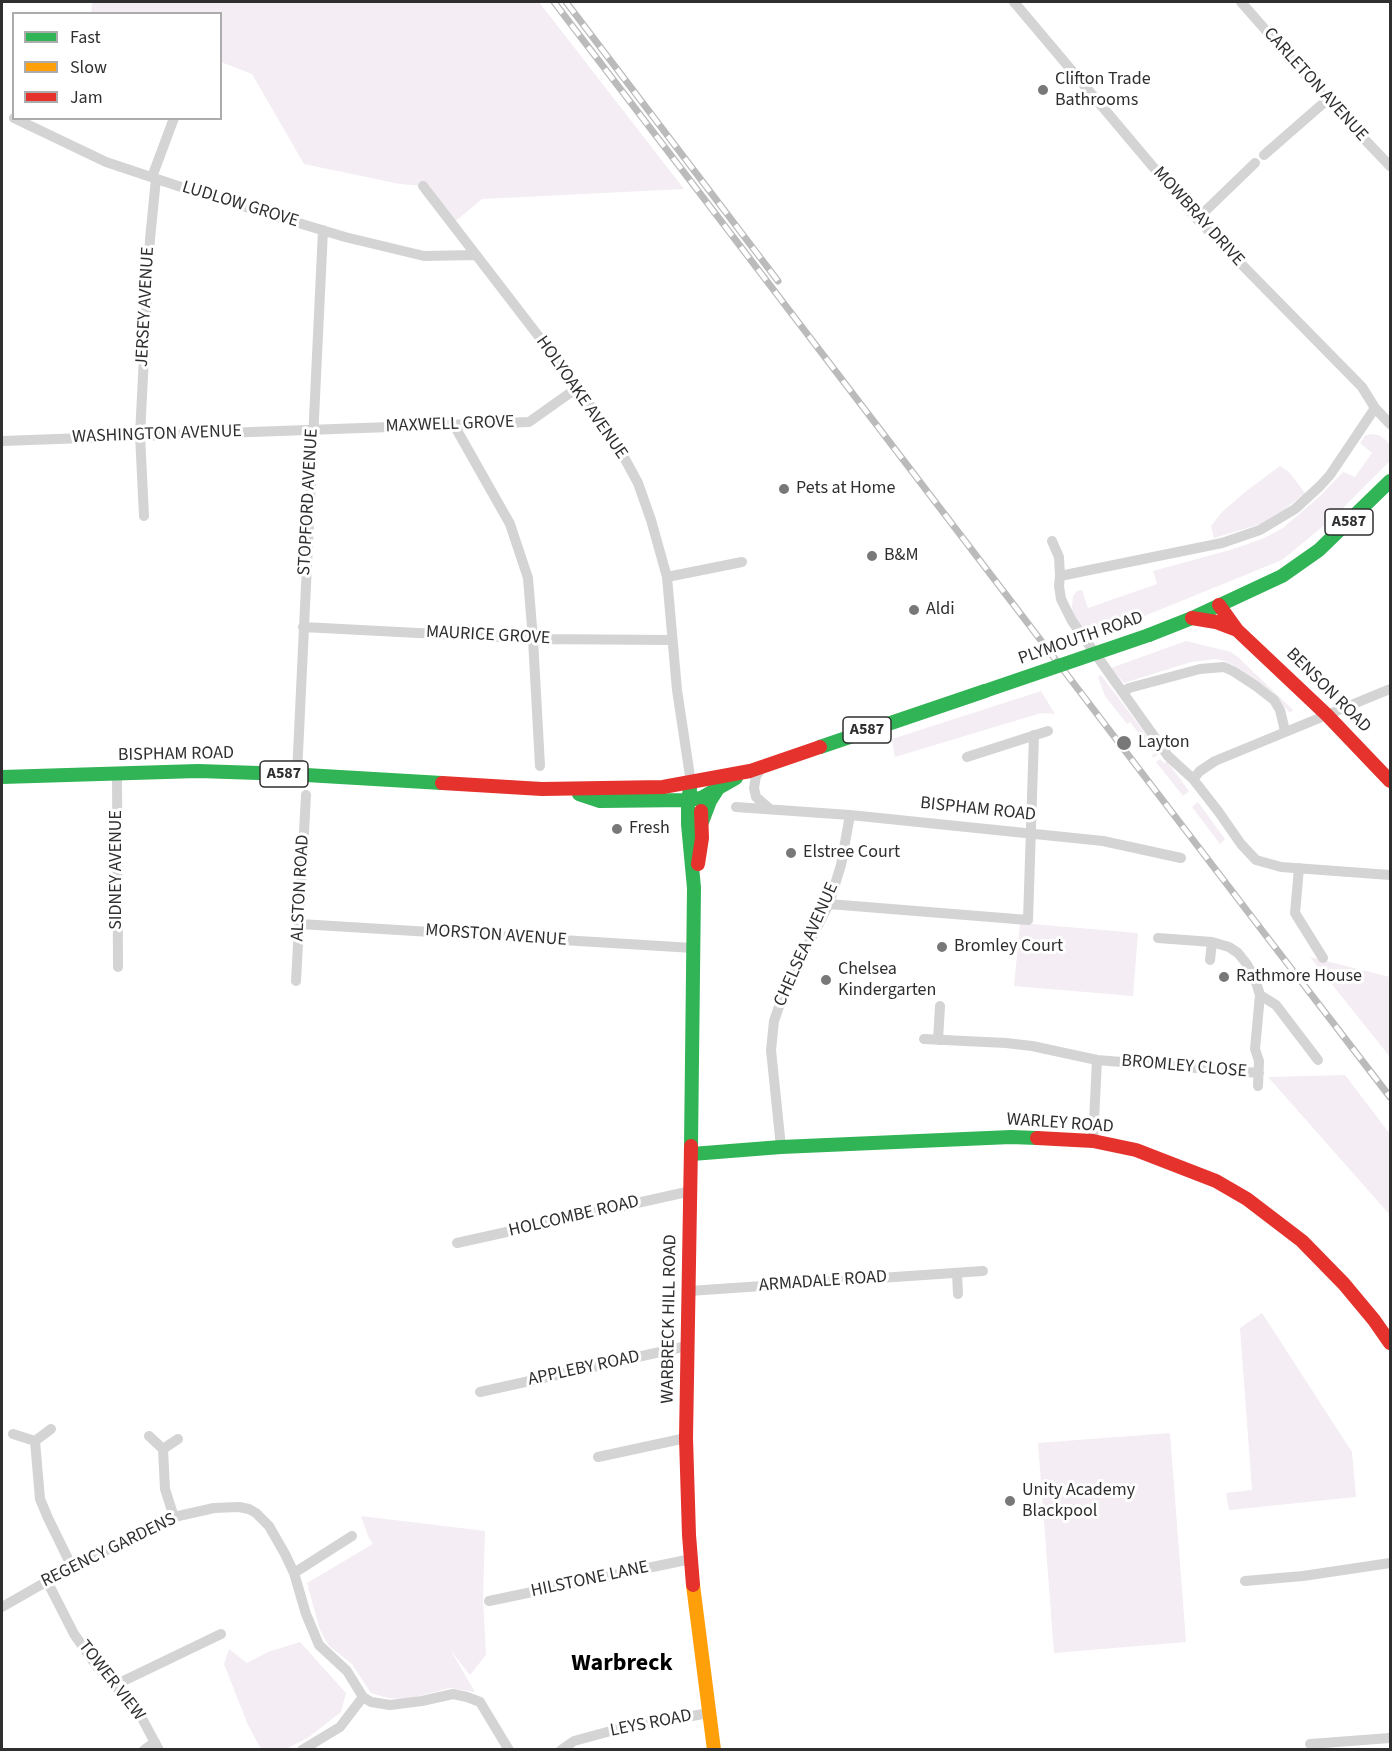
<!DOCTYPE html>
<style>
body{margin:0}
#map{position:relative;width:1392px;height:1751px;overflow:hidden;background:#fff;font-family:"Source Sans 3",sans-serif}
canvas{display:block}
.frame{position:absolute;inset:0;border:3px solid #2f2f2f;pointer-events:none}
.legend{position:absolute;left:12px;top:12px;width:210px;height:108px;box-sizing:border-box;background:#fff;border:2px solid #acacac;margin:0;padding:8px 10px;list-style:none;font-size:18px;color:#2f2f2f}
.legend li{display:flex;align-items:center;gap:12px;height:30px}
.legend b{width:30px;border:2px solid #acacac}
</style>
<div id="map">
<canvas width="1392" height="1751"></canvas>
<div class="frame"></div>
<ul class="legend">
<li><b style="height:8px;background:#30b455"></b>Fast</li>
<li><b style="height:8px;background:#ff9f0a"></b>Slow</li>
<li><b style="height:8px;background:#e5322d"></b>Jam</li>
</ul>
</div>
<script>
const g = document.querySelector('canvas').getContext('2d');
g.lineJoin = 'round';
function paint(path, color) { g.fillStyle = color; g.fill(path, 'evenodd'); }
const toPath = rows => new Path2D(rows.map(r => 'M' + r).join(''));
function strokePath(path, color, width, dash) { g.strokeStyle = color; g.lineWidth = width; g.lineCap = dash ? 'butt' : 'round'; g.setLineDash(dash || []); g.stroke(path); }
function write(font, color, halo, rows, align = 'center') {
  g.font = font + ' "Source Sans 3",sans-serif'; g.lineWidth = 6; g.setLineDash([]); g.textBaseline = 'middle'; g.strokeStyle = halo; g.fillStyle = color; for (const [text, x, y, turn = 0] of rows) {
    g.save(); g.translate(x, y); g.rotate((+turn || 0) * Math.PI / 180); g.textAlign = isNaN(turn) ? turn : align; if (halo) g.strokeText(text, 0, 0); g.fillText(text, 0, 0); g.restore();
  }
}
const green = toPath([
 [92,2,539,2,684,189,482,199,452,224,423,186,400,184,304,164,252,74,221,62,220,14,91,14],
 [1370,434,1379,435,1387,441,1390,447,1389,462,1332,519,1282,560,1132,621,1087,636,1074,617,1072,607,1073,596,1077,591,1082,590,1088,608,1157,584,1153,571,1230,550,1262,539,1283,528,1320,496,1343,472,1355,477,1372,453,1360,443,1365,436],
 [1280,466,1289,472,1305,493,1285,509,1261,524,1214,538,1211,526,1222,512,1245,492],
 [1186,641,1231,652,1239,658,1293,710,1290,713,1273,692,1237,667,1225,661,1215,659,1191,662,1124,683,1111,668],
 [1101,675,1160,753,1153,758,1152,756,1154,753,1130,722,1127,724,1105,696,1098,677],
 [1041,691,1055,714,1041,713,895,757,892,739],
 [1160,759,1164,763,1167,761,1189,791,1183,796,1156,762],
 [1198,802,1225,839,1220,844,1192,807],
 [1020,923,1138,933,1133,996,1014,986],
 [1310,957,1390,977,1390,1057],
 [1345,1075,1390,1134,1390,1215,1268,1077],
 [1262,1313,1352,1452,1356,1497,1229,1510,1226,1493,1252,1490,1240,1328],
 [1170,1433,1186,1642,1054,1653,1038,1443],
 [361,1516,485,1531,483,1598,486,1655,470,1675,451,1651,475,1692,450,1688,407,1699,388,1698,371,1693,352,1664,329,1646,320,1630,307,1583,373,1544,368,1536],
 [300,1642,346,1693,341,1712,309,1737,286,1749,261,1749,248,1725,224,1664,229,1649,247,1663,268,1652]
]);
const street = toPath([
 [1014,2,1197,219,1362,387,1375,408,1390,424],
 [1241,2,1327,100,1390,166],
 [14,118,106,162,196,192,345,237,424,256,476,255],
 [1264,155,1327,100],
 [152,177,174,118],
 [423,186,550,351,613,437,638,483,651,520,667,577,677,690,691,783],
 [1197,219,1255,163],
 [454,425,510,524,528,578,533,639,540,766],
 [2,441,529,422,577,388],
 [144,516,140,435,150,239,156,179],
 [1052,541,1059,557,1060,576,1059,586,1061,599,1072,621,1168,756,1193,779,1218,811,1241,844,1256,860,1281,867,1390,875],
 [1060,576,1222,543,1260,530,1295,509,1320,486,1330,475,1375,408],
 [667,577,742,562],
 [303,627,533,639,672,640],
 [1123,692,1129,688,1200,669,1224,667,1233,671,1256,686,1274,700,1280,710,1285,731],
 [967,757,1048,731],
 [762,768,756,776,754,788,756,797,770,809],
 [117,773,118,967],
 [297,774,323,230],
 [1193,779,1200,771,1215,761,1390,689],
 [736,807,850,815,1103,841,1181,858],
 [1299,868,1295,913,1323,958],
 [829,904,1028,920,1034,735],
 [300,924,693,948],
 [1158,938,1212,942,1229,947,1238,953,1246,963,1254,976,1260,995,1255,1049,1259,1061,1258,1086],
 [1210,960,1212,942],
 [296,981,306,795],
 [1260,995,1276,1005,1318,1060],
 [924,1039,1006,1043,1032,1046,1097,1060,1259,1073],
 [938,1040,940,1006],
 [1093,1141,1097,1060],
 [781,1147,771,1050,774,1021,785,989,829,904,841,865,850,815],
 [457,1243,691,1191],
 [957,1273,958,1294],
 [689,1291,983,1271],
 [480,1392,687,1346],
 [13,1434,35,1441,40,1499,48,1518,72,1567],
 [149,1436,163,1449,165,1489,174,1517],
 [35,1441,51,1429],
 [163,1449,178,1439],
 [598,1457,686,1438],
 [294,1573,352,1536],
 [47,1581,74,1634,98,1668,137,1709,159,1750],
 [1245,1581,1303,1576,1390,1563],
 [489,1601,691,1559],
 [2,1607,72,1567,174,1517,214,1508,239,1507,249,1509,256,1513,269,1526,285,1554,294,1573,306,1614,319,1645,347,1671,363,1697,371,1702,390,1705,422,1701,453,1694,467,1697,480,1702,509,1750],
 [115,1685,221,1634],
 [1310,1744,1390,1738],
 [144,1750,155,1742],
 [302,1750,340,1727,363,1697],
 [561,1750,574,1741,618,1729,709,1713]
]);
const fast = toPath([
 [1149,635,1192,618,1282,576,1319,550,1390,481],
 [820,747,985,691],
 [2,777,198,771,289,774,442,783],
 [690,789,688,800,688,824,694,888,691,1146],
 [579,794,600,801,688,800,701,798,736,778],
 [702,822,710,801,717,790],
 [692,1154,781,1147,1011,1137,1037,1138]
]);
const slow = toPath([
 [693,1585,714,1750]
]);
const jam = toPath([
 [1219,605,1237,630,1327,715,1390,781],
 [1192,618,1216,622,1237,630],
 [442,783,542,789,663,787,750,771,820,747],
 [698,864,702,838,701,811],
 [1037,1138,1093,1141,1136,1150,1216,1181,1247,1199,1302,1241,1344,1284,1374,1320,1390,1343],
 [691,1146,686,1438,689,1535,693,1585]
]);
const rail = toPath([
 [554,2,1264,933,1390,1097],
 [566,2,778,281]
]);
const fastBridge = toPath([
 [985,691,1149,635]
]);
const markers = [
 [1043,90,6,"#787878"],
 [784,489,6,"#787878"],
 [872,556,6,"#787878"],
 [914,610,6,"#787878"],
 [1124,743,8,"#787878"],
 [617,829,6,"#787878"],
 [791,853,6,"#787878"],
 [942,947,6,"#787878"],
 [1224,977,6,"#787878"],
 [826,980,6,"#787878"],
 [1010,1501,6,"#787878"]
];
const shields = [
 [1349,522,48],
 [867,730,48],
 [284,774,48]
];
const shieldNames = [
 ["A587",1349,522],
 ["A587",867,730],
 ["A587",284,774]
];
const poiNames = [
 ["Clifton Trade",1055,80],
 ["Bathrooms",1055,101],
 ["Pets at Home",796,489],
 ["B&M",884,556],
 ["Aldi",926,610],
 ["Layton",1138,743],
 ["Fresh",629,829],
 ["Elstree Court",803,853],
 ["Bromley Court",954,947],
 ["Chelsea",838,970],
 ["Kindergarten",838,991],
 ["Rathmore House",1236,977],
 ["Unity Academy",1022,1491],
 ["Blackpool",1022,1512]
];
const streetNames = [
 ["CARLETON AVENUE",1315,85,48],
 ["LUDLOW GROVE",240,205,17],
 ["MOWBRAY DRIVE",1198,217,48],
 ["JERSEY AVENUE",146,307,-87],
 ["HOLYOAKE AVENUE",581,398,55],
 ["MAXWELL GROVE",450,425,-2],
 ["WASHINGTON AVENUE",157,435,-2],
 ["STOPFORD AVENUE",309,502,-87],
 ["MAURICE GROVE",488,636,3],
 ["PLYMOUTH ROAD",1081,639,-19],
 ["BENSON ROAD",1328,691,45],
 ["BISPHAM ROAD",176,755,-1],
 ["BISPHAM ROAD",978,810,6],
 ["SIDNEY AVENUE",117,870,-90],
 ["ALSTON ROAD",301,888,-87],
 ["MORSTON AVENUE",496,936,4],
 ["CHELSEA AVENUE",807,945,-66],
 ["BROMLEY CLOSE",1184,1067,5],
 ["WARLEY ROAD",1060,1124,4],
 ["HOLCOMBE ROAD",574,1217,-13],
 ["ARMADALE ROAD",823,1282,-4],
 ["WARBRECK HILL ROAD",670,1319,-89],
 ["APPLEBY ROAD",584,1369,-12],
 ["REGENCY GARDENS",109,1551,-26],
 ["HILSTONE LANE",590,1580,-12],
 ["TOWER VIEW",111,1681,52],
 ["LEYS ROAD",651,1724,-11]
];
const districtNames = [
 ["Warbreck",622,1665]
];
paint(green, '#f4edf3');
strokePath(street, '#d4d4d4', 10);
strokePath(fast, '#30b455', 14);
strokePath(slow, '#ff9f0a', 14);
strokePath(jam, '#e5322d', 14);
strokePath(rail, '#bbb', 7);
strokePath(rail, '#fff', 4.5, [14]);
strokePath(fastBridge, '#30b455', 14);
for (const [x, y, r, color] of markers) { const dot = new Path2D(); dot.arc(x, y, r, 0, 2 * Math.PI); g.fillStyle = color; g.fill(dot); strokePath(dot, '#fff', 2); }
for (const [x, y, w] of shields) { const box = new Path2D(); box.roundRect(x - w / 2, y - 13, w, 26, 4.5); g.fillStyle = '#fff'; g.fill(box); strokePath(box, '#2f2f2f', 1.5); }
write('bold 16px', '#2f2f2f', null, shieldNames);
write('18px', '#2f2f2f', '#fff', poiNames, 'left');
write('18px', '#2f2f2f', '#fff', streetNames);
write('bold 24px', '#000', '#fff', districtNames);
</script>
